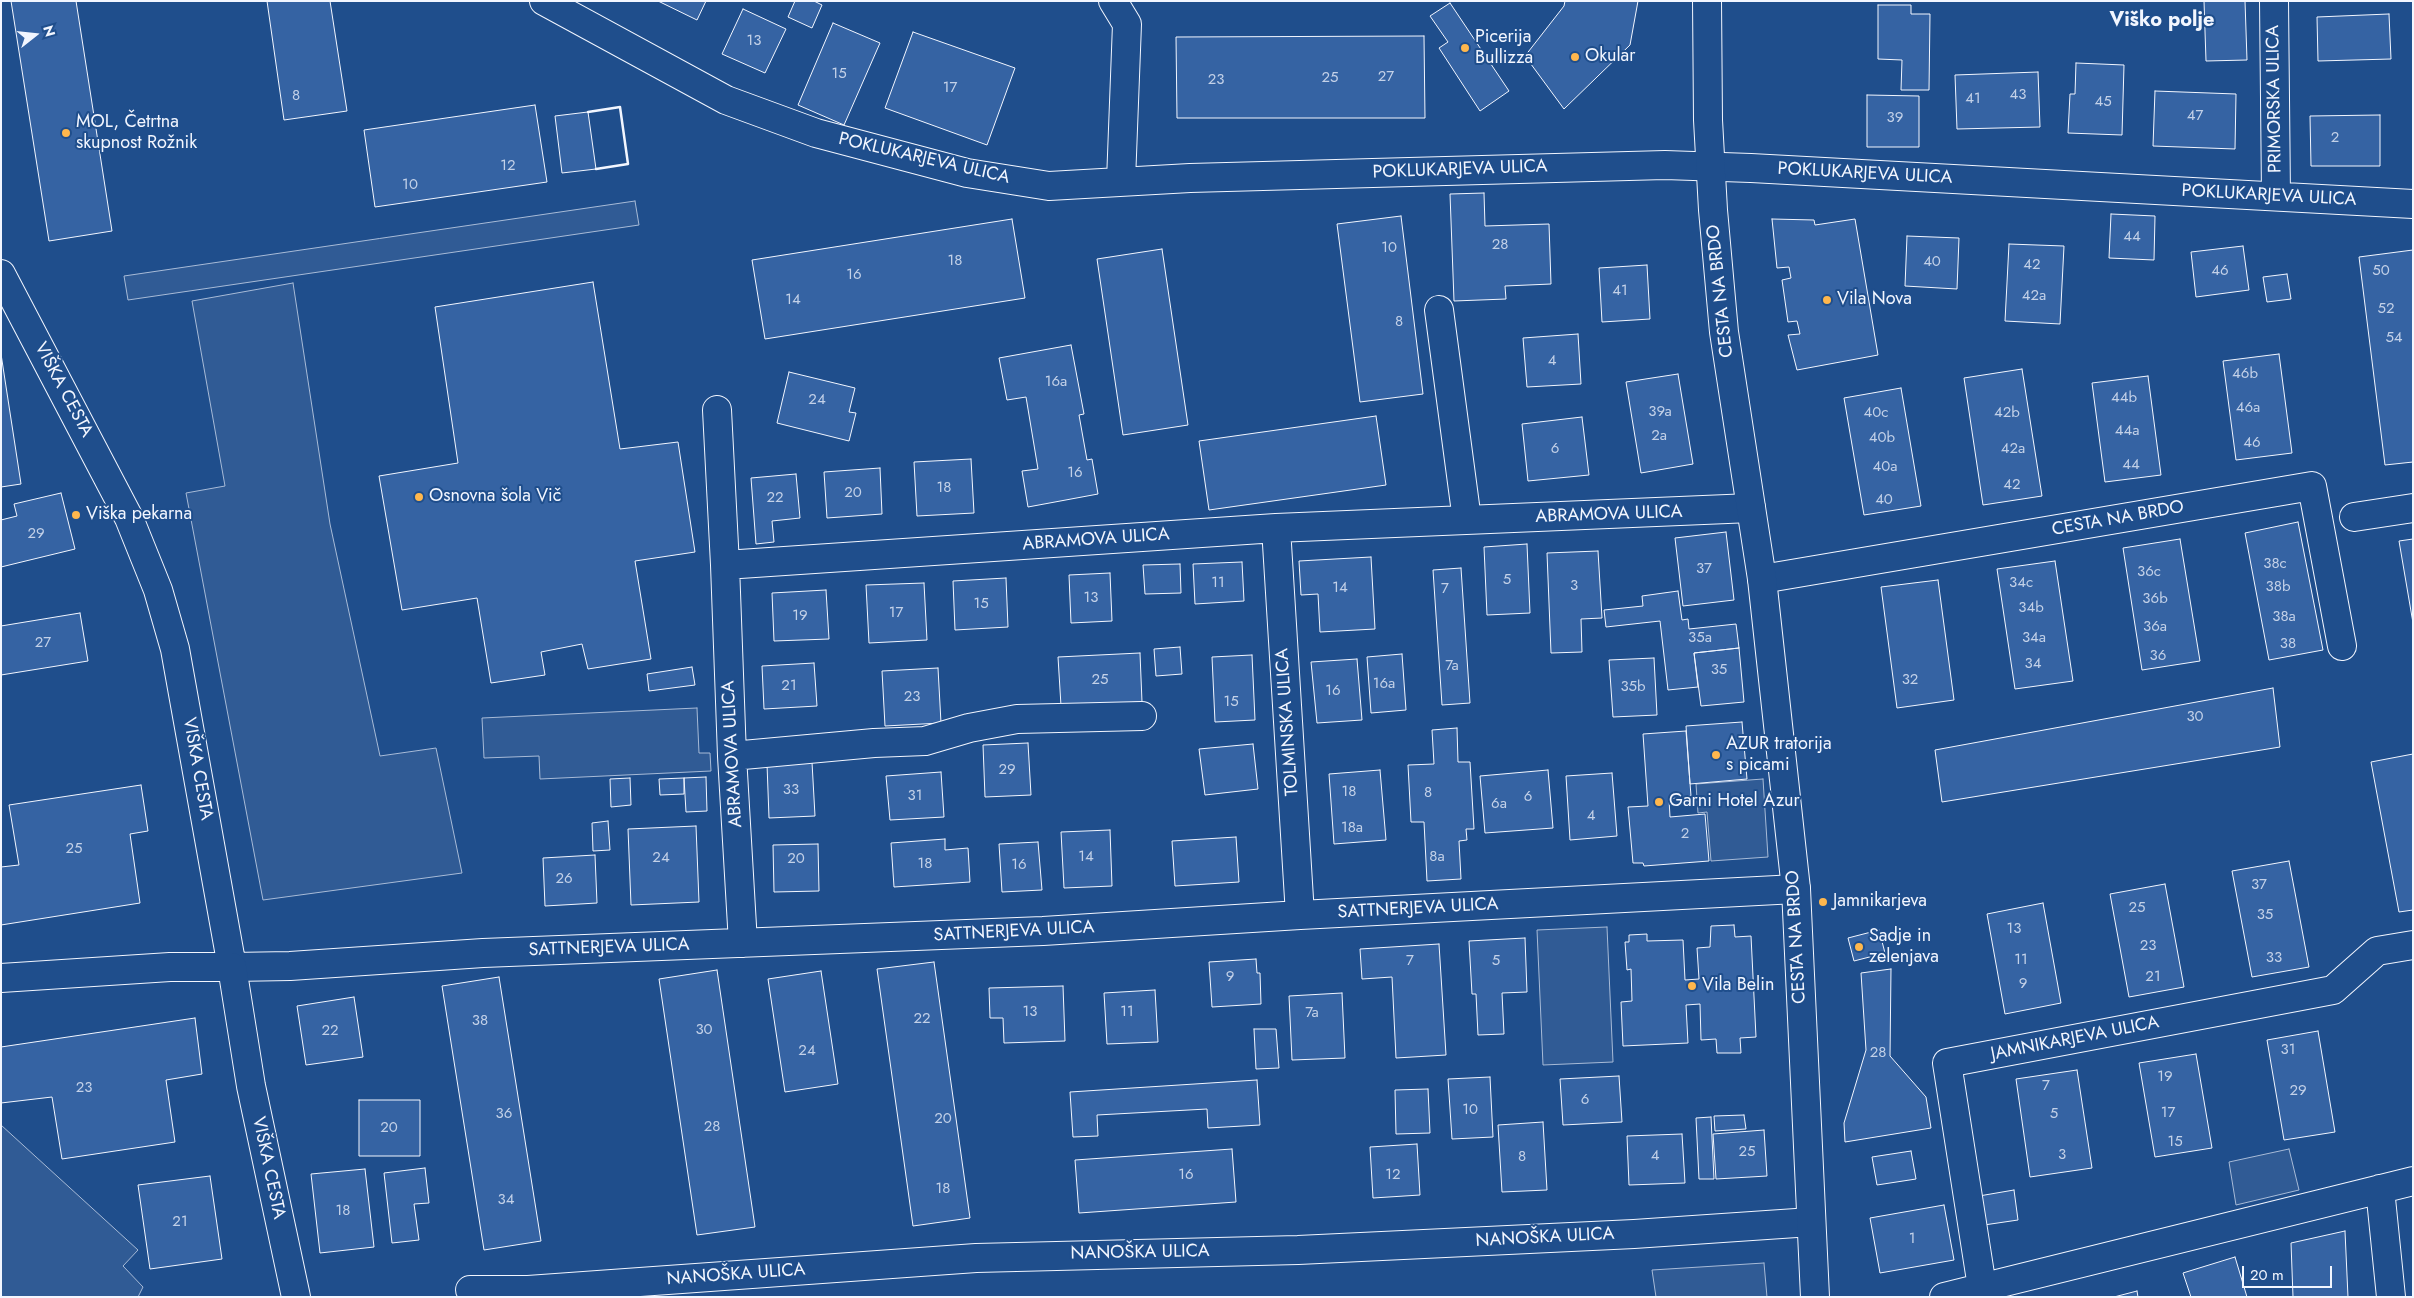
<!DOCTYPE html>
<meta charset="utf-8">
<style>
body{margin:0}
#map{position:relative;width:2414px;height:1298px;overflow:hidden;background:#1f4e8c;font-family:Jost,sans-serif}
canvas{display:block}
.frame{position:absolute;inset:0;border:2px solid #f2f6ff;pointer-events:none}
.north{position:absolute;left:10px;top:10px;width:50px;height:50px;-webkit-text-stroke:4px #1f4e8c;paint-order:stroke;rotate:74deg;font-size:14px;font-weight:700;line-height:20px;text-align:center;color:#f2f6ff}
.north::after{content:'';display:block;margin:auto;width:18px;height:22px;background:#f2f6ff;clip-path:polygon(50% 0,100% 100%,50% 72%,0 100%)}
.scale{position:absolute;left:2242px;top:1266px;width:90px;height:22px;box-sizing:border-box;border:2px solid #f2f6ff;border-top:0;padding-left:6px;font-size:15px;line-height:18px;white-space:nowrap;color:#f2f6ff;-webkit-text-stroke:4px #1f4e8c;paint-order:stroke}
</style>
<div id="map">
<canvas width="2414" height="1298"></canvas>
<div class="frame"></div>
<div class="north">N</div>
<div class="scale">20 m</div>
</div>
<script>
const g = document.querySelector('canvas').getContext('2d');
g.lineJoin = 'round';
function paint(path, color) { g.fillStyle = color; g.fill(path, 'evenodd'); }
const toPath = rows => new Path2D(rows.map(r => 'M' + r).join(''));
function strokePath(path, color, width, dash) { g.strokeStyle = color; g.lineWidth = width; g.lineCap = dash ? 'butt' : 'round'; g.setLineDash(dash || []); g.stroke(path); }
function write(font, color, halo, rows, align = 'center') {
  g.font = font + ' Jost,sans-serif'; g.lineWidth = 4; g.setLineDash([]); g.textBaseline = 'middle'; g.strokeStyle = halo; g.fillStyle = color; for (const [text, x, y, turn = 0] of rows) {
    g.save(); g.translate(x, y); g.rotate((+turn || 0) * Math.PI / 180); g.textAlign = isNaN(turn) ? turn : align; if (halo) g.strokeText(text, 0, 0); g.fillText(text, 0, 0); g.restore();
  }
}
const built = toPath([
 [635,201,639,225,128,300,124,276,635,201],
 [293,283,330,524,380,756,436,748,462,873,263,900,186,493,225,486,192,301,293,283],
 [697,708,699,753,710,753,711,771,540,779,539,756,484,758,482,718,697,708],
 [1763,779,1768,857,1711,861,1707,812,1698,813,1696,784,1763,779],
 [1607,927,1613,1062,1543,1065,1537,930,1607,927],
 [1,1125,138,1250,123,1266,143,1287,138,1297,1,1297,1,1125],
 [2289,1149,2299,1190,2236,1205,2229,1162,2289,1149],
 [1764,1263,1767,1297,1656,1297,1652,1270,1764,1263]
]);
const building = toPath([
 [11,1,76,1,112,231,49,241,11,1],
 [267,1,330,1,347,111,284,120,267,1],
 [658,1,706,1,697,20,658,1],
 [795,1,814,1,822,5,812,28,788,17,795,1],
 [1565,1,1638,1,1630,45,1564,109,1525,56,1564,6,1565,1],
 [2204,1,2245,1,2247,60,2206,61,2204,1],
 [1450,3,1509,91,1480,111,1439,48,1448,42,1430,16,1450,3],
 [1878,5,1911,5,1911,14,1930,14,1929,90,1901,90,1902,60,1878,59,1878,5],
 [743,9,786,29,765,73,722,54,743,9],
 [2389,14,2391,59,2318,61,2317,17,2389,14],
 [833,23,880,43,844,125,798,105,833,23],
 [913,32,1015,68,987,145,885,108,913,32],
 [1424,36,1425,118,1177,118,1176,37,1424,36],
 [2076,63,2124,65,2122,135,2068,133,2070,94,2075,94,2076,63],
 [2038,72,2040,127,1957,129,1955,75,2038,72],
 [2155,91,2236,94,2235,149,2153,146,2155,91],
 [1867,95,1919,96,1919,147,1867,147,1867,95],
 [535,105,547,182,375,207,364,130,535,105],
 [588,112,596,169,562,173,555,116,588,112],
 [2380,115,2380,166,2311,166,2310,116,2380,115],
 [1484,193,1485,226,1549,224,1551,284,1505,286,1506,299,1454,301,1450,194,1484,193],
 [2111,214,2155,216,2154,260,2109,258,2111,214],
 [1401,216,1423,394,1360,402,1337,224,1401,216],
 [1012,219,1025,298,765,339,752,260,1012,219],
 [1772,219,1814,220,1815,225,1855,219,1878,355,1797,370,1788,335,1800,334,1797,321,1788,322,1782,280,1791,278,1789,267,1777,268,1772,219],
 [1907,236,1959,238,1957,289,1905,286,1907,236],
 [2009,244,2064,246,2060,324,2005,321,2009,244],
 [2243,246,2249,290,2196,297,2191,252,2243,246],
 [1162,249,1188,425,1123,435,1097,259,1162,249],
 [2413,250,2413,462,2385,465,2359,257,2413,250],
 [1647,265,1650,319,1602,322,1599,268,1647,265],
 [2287,274,2291,299,2267,302,2263,277,2287,274],
 [593,282,620,449,678,442,695,552,635,561,651,659,588,669,582,644,541,652,545,675,491,683,477,598,402,610,379,476,458,463,435,307,593,282],
 [1578,334,1581,384,1527,387,1523,338,1578,334],
 [1071,345,1084,414,1079,415,1087,460,1092,459,1098,494,1028,507,1022,471,1038,469,1026,397,1007,400,999,358,1071,345],
 [1,354,21,484,1,487,1,354],
 [2279,354,2292,453,2236,460,2223,361,2279,354],
 [2022,369,2042,496,1983,505,1964,378,2022,369],
 [789,372,855,388,849,412,856,413,849,441,777,423,789,372],
 [1678,374,1693,464,1641,473,1626,382,1678,374],
 [2148,376,2161,475,2105,482,2092,383,2148,376],
 [1901,388,1921,506,1864,515,1844,398,1901,388],
 [1376,416,1386,485,1209,510,1199,441,1376,416],
 [1582,417,1589,475,1528,481,1522,424,1582,417],
 [971,459,974,513,917,516,914,462,971,459],
 [880,468,882,514,827,518,824,472,880,468],
 [796,474,800,518,772,521,774,542,756,544,751,478,796,474],
 [61,493,75,549,1,567,1,520,17,516,14,504,61,493],
 [2298,522,2323,650,2269,660,2245,533,2298,522],
 [1726,532,1734,600,1683,606,1675,538,1726,532],
 [2180,539,2200,661,2142,670,2123,548,2180,539],
 [2413,539,2413,623,2399,541,2413,539],
 [1527,544,1530,613,1487,615,1484,547,1527,544],
 [1598,551,1602,618,1581,619,1582,652,1551,653,1547,553,1598,551],
 [1371,557,1375,629,1320,632,1318,594,1301,595,1299,561,1371,557],
 [2055,561,2073,681,2015,689,1997,569,2055,561],
 [1242,562,1244,601,1195,604,1193,564,1242,562],
 [1180,564,1181,593,1145,594,1143,565,1180,564],
 [1461,568,1470,703,1442,705,1433,570,1461,568],
 [1110,573,1112,621,1071,623,1069,575,1110,573],
 [1006,578,1008,627,955,630,953,581,1006,578],
 [1938,580,1954,700,1897,708,1881,587,1938,580],
 [924,583,927,640,869,643,866,585,924,583],
 [826,590,829,639,774,641,772,593,826,590],
 [1678,591,1682,620,1688,619,1689,629,1736,624,1739,648,1694,653,1698,687,1668,690,1660,621,1606,627,1604,610,1643,606,1642,596,1678,591],
 [80,613,88,661,1,675,1,626,80,613],
 [1180,647,1182,674,1156,676,1154,649,1180,647],
 [1739,648,1744,702,1701,706,1694,653,1739,648],
 [1140,653,1142,702,1061,706,1058,657,1140,653],
 [1402,654,1406,710,1371,713,1367,657,1402,654],
 [1252,655,1255,720,1215,722,1212,657,1252,655],
 [1654,658,1657,715,1613,717,1609,660,1654,658],
 [1357,659,1362,720,1317,723,1311,662,1357,659],
 [814,663,817,706,764,709,762,666,814,663],
 [692,667,695,685,649,691,647,674,692,667],
 [938,668,941,723,885,726,882,671,938,668],
 [2273,688,2280,747,1942,802,1935,750,2273,688],
 [1742,722,1747,779,1690,784,1686,726,1742,722],
 [1457,728,1458,762,1470,762,1474,829,1466,829,1467,840,1459,841,1461,879,1427,881,1424,822,1411,822,1408,765,1434,764,1432,730,1457,728],
 [1686,731,1691,796,1669,799,1670,817,1705,814,1709,861,1644,866,1643,863,1633,863,1628,807,1648,806,1643,734,1686,731],
 [1028,743,1031,795,985,797,983,745,1028,743],
 [1253,744,1258,789,1205,795,1199,749,1253,744],
 [2413,754,2413,910,2399,912,2371,762,2413,754],
 [812,762,815,816,769,818,767,764,812,762],
 [1380,770,1386,840,1334,844,1329,774,1380,770],
 [1548,770,1553,828,1485,833,1480,776,1548,770],
 [941,772,944,817,890,820,886,776,941,772],
 [1612,773,1617,836,1570,840,1566,776,1612,773],
 [706,777,707,811,686,812,684,778,706,777],
 [630,778,631,805,611,807,610,779,630,778],
 [684,778,684,794,660,795,659,779,684,778],
 [141,785,148,831,130,834,140,903,1,925,1,867,19,865,9,805,141,785],
 [608,821,610,850,593,851,592,823,608,821],
 [696,826,699,902,631,905,628,829,696,826],
 [1110,830,1112,886,1064,888,1061,832,1110,830],
 [1236,837,1239,882,1175,886,1172,841,1236,837],
 [945,839,945,850,968,848,970,882,894,887,891,843,945,839],
 [1038,842,1042,890,1002,892,999,844,1038,842],
 [818,844,819,891,774,892,773,845,818,844],
 [595,855,597,903,545,906,543,858,595,855],
 [2289,861,2309,967,2252,977,2232,871,2289,861],
 [2165,884,2184,987,2129,997,2110,894,2165,884],
 [2043,903,2061,1003,2005,1014,1987,914,2043,903],
 [1734,925,1735,937,1751,936,1756,1037,1740,1038,1741,1053,1717,1053,1716,1039,1701,1040,1700,1004,1686,1005,1688,1043,1623,1046,1621,1002,1632,1001,1631,969,1627,970,1625,942,1629,942,1629,935,1647,934,1647,941,1683,940,1685,980,1699,979,1697,948,1710,947,1711,926,1734,925],
 [1879,930,1885,953,1854,961,1848,938,1879,930],
 [1525,938,1527,992,1502,993,1504,1034,1478,1035,1476,994,1472,994,1469,941,1525,938],
 [1439,944,1446,1055,1396,1058,1392,977,1362,979,1360,949,1439,944],
 [1256,959,1257,973,1260,973,1261,1004,1212,1007,1209,962,1256,959],
 [934,962,970,1218,913,1226,877,969,934,962],
 [1891,969,1890,1056,1926,1097,1931,1128,1845,1142,1844,1123,1866,1050,1861,973,1891,969],
 [717,970,755,1227,697,1235,659,979,717,970],
 [821,971,838,1084,785,1092,768,979,821,971],
 [499,977,541,1241,484,1250,442,986,499,977],
 [1063,986,1065,1041,1004,1043,1003,1018,990,1018,989,988,1063,986],
 [1155,990,1158,1042,1107,1044,1104,993,1155,990],
 [1342,993,1345,1058,1292,1060,1289,996,1342,993],
 [354,997,363,1057,306,1065,297,1006,354,997],
 [195,1018,202,1074,166,1080,175,1142,62,1159,52,1097,1,1103,1,1047,195,1018],
 [1254,1029,1276,1029,1279,1068,1256,1069,1254,1029],
 [2318,1031,2335,1132,2284,1140,2267,1040,2318,1031],
 [2196,1054,2212,1148,2155,1157,2139,1063,2196,1054],
 [2077,1070,2092,1168,2030,1177,2016,1079,2077,1070],
 [1619,1076,1622,1122,1563,1125,1560,1079,1619,1076],
 [1490,1077,1493,1137,1452,1139,1448,1079,1490,1077],
 [1257,1080,1260,1125,1208,1128,1207,1109,1097,1115,1098,1136,1073,1137,1070,1092,1257,1080],
 [1428,1089,1430,1133,1396,1134,1395,1090,1428,1089],
 [359,1100,420,1100,420,1156,359,1156,359,1100],
 [1744,1115,1746,1129,1715,1131,1714,1116,1744,1115],
 [1711,1117,1714,1179,1699,1179,1696,1118,1711,1117],
 [1543,1122,1547,1190,1502,1192,1498,1125,1543,1122],
 [1764,1130,1767,1176,1716,1179,1713,1134,1764,1130],
 [1682,1134,1685,1183,1629,1185,1627,1136,1682,1134],
 [1417,1144,1420,1195,1373,1198,1370,1147,1417,1144],
 [1232,1149,1236,1202,1079,1213,1075,1160,1232,1149],
 [1911,1151,1916,1179,1877,1185,1872,1157,1911,1151],
 [425,1168,429,1203,414,1204,419,1240,392,1243,384,1173,425,1168],
 [365,1169,374,1247,320,1253,311,1174,365,1169],
 [210,1176,222,1259,150,1269,138,1185,210,1176],
 [2014,1190,2018,1220,1984,1225,1979,1196,2014,1190],
 [1944,1205,1954,1260,1880,1273,1870,1218,1944,1205],
 [2345,1231,2348,1297,2293,1297,2291,1243,2345,1231],
 [2235,1257,2247,1297,2191,1297,2183,1273,2235,1257],
 [2137,1291,2138,1297,2114,1297,2137,1291]
]);
const minor = toPath([
 [544,1,726,100,816,133,967,173,1049,186,1190,178,1665,165,1751,168,2413,204],
 [1113,1,1127,24,1121,181],
 [2274,1,2276,196],
 [1,274,129,518,158,590,175,649,232,967,290,966,483,953,1043,931,1300,915,1796,889],
 [1439,310,1467,520],
 [717,410,725,565],
 [2354,517,2413,508],
 [1276,528,1300,915],
 [1762,579,2312,486,2342,646],
 [732,756,874,743,925,741,969,728,1017,719,1142,716],
 [743,943,732,756,725,565,1276,528,1751,508],
 [2380,1189,2391,1297],
 [1982,1287,1947,1063,2333,990,2377,951,2413,945],
 [470,1290,528,1290,976,1258,1298,1250,1634,1234,1811,1222],
 [1944,1297,2413,1181]
]);
const tertiary = toPath([
 [1707,1,1708,120,1713,210,1724,332,1762,579,1796,889,1815,1297],
 [1,978,170,967,232,967,251,1086,296,1297]
]);
const wall = toPath([
 [588,112,620,107,628,164,596,169]
]);
const markers = [
 [1465,48,5,"#ffb74d"],
 [1575,57,5,"#ffb74d"],
 [66,133,5,"#ffb74d"],
 [1827,300,5,"#ffb74d"],
 [419,497,5,"#ffb74d"],
 [76,515,5,"#ffb74d"],
 [1716,755,5,"#ffb74d"],
 [1659,802,5,"#ffb74d"],
 [1823,902,5,"#ffb74d"],
 [1859,947,5,"#ffb74d"],
 [1692,986,5,"#ffb74d"]
];
const numberNames = [
 ["13",754,41],
 ["15",839,74],
 ["27",1386,77],
 ["25",1330,78],
 ["23",1216,80],
 ["17",950,88],
 ["43",2018,95],
 ["8",296,96],
 ["41",1973,99],
 ["45",2103,102],
 ["47",2195,116],
 ["39",1895,118],
 ["2",2335,138],
 ["12",508,166],
 ["10",410,185],
 ["44",2132,237],
 ["28",1500,245],
 ["10",1389,248],
 ["18",955,261],
 ["40",1932,262],
 ["42",2032,265],
 ["46",2220,271],
 ["50",2381,271],
 ["16",854,275],
 ["41",1620,291],
 ["42a",2034,296],
 ["14",793,300],
 ["52",2386,309],
 ["8",1399,322],
 ["54",2394,338],
 ["4",1552,361],
 ["46b",2245,374],
 ["16a",1056,382],
 ["44b",2124,398],
 ["24",817,400],
 ["46a",2248,408],
 ["39a",1660,412],
 ["40c",1876,413],
 ["42b",2007,413],
 ["44a",2127,431],
 ["2a",1659,436],
 ["40b",1882,438],
 ["46",2252,443],
 ["6",1555,449],
 ["42a",2013,449],
 ["44",2131,465],
 ["40a",1885,467],
 ["16",1075,473],
 ["42",2012,485],
 ["18",944,488],
 ["20",853,493],
 ["22",775,498],
 ["40",1884,500],
 ["29",36,534],
 ["38c",2275,564],
 ["37",1704,569],
 ["36c",2149,572],
 ["5",1507,580],
 ["11",1218,583],
 ["34c",2021,583],
 ["3",1574,586],
 ["38b",2278,587],
 ["14",1340,588],
 ["7",1445,589],
 ["13",1091,598],
 ["36b",2155,599],
 ["15",981,604],
 ["34b",2031,608],
 ["17",896,613],
 ["19",800,616],
 ["38a",2284,617],
 ["36a",2155,627],
 ["35a",1700,638],
 ["34a",2034,638],
 ["27",43,643],
 ["38",2288,644],
 ["36",2158,656],
 ["34",2033,664],
 ["7a",1452,666],
 ["35",1719,670],
 ["25",1100,680],
 ["32",1910,680],
 ["16a",1384,684],
 ["21",789,686],
 ["35b",1633,687],
 ["16",1333,691],
 ["23",912,697],
 ["15",1231,702],
 ["30",2195,717],
 ["29",1007,770],
 ["33",791,790],
 ["18",1349,792],
 ["8",1428,793],
 ["31",915,796],
 ["6",1528,797],
 ["6a",1499,804],
 ["4",1591,816],
 ["18a",1352,828],
 ["2",1685,834],
 ["25",74,849],
 ["14",1086,857],
 ["8a",1437,857],
 ["24",661,858],
 ["20",796,859],
 ["18",925,864],
 ["16",1019,865],
 ["26",564,879],
 ["37",2259,885],
 ["25",2137,908],
 ["35",2265,915],
 ["13",2014,929],
 ["23",2148,946],
 ["33",2274,958],
 ["11",2021,960],
 ["7",1410,961],
 ["5",1496,961],
 ["9",1230,977],
 ["21",2153,977],
 ["9",2023,984],
 ["13",1030,1012],
 ["11",1127,1012],
 ["7a",1312,1013],
 ["22",922,1019],
 ["38",480,1021],
 ["30",704,1030],
 ["22",330,1031],
 ["31",2288,1050],
 ["24",807,1051],
 ["28",1878,1053],
 ["19",2165,1077],
 ["7",2046,1086],
 ["23",84,1088],
 ["29",2298,1091],
 ["6",1585,1100],
 ["10",1470,1110],
 ["17",2168,1113],
 ["36",504,1114],
 ["5",2054,1114],
 ["20",943,1119],
 ["28",712,1127],
 ["20",389,1128],
 ["15",2175,1142],
 ["25",1747,1152],
 ["3",2062,1155],
 ["4",1655,1156],
 ["8",1522,1157],
 ["16",1186,1175],
 ["12",1393,1175],
 ["18",943,1189],
 ["34",506,1200],
 ["18",343,1211],
 ["21",180,1222],
 ["1",1912,1239]
];
const poiNames = [
 ["Picerija",1475,38],
 ["Bullizza",1475,59],
 ["Okular",1585,57],
 ["MOL, Četrtna",76,123],
 ["skupnost Rožnik",76,144],
 ["Vila Nova",1837,300],
 ["Osnovna šola Vič",429,497],
 ["Viška pekarna",86,515],
 ["AZUR tratorija",1726,745],
 ["s picami",1726,766],
 ["Garni Hotel Azur",1669,802],
 ["Jamnikarjeva",1833,902],
 ["Sadje in",1869,937],
 ["zelenjava",1869,958],
 ["Vila Belin",1702,986]
];
const streetNames = [
 ["PRIMORSKA ULICA",2275,99,-91],
 ["POKLUKARJEVA ULICA",924,159,13],
 ["POKLUKARJEVA ULICA",1460,170,-2],
 ["POKLUKARJEVA ULICA",1865,174,3],
 ["POKLUKARJEVA ULICA",2269,196,3],
 ["CESTA NA BRDO",1721,291,-96],
 ["VIŠKA CESTA",63,390,62],
 ["ABRAMOVA ULICA",1609,515,-2],
 ["CESTA NA BRDO",2118,519,-10],
 ["ABRAMOVA ULICA",1096,540,-4],
 ["TOLMINSKA ULICA",1288,722,-94],
 ["ABRAMOVA ULICA",733,754,-93],
 ["VIŠKA CESTA",197,769,80],
 ["SATTNERJEVA ULICA",1418,909,-3],
 ["SATTNERJEVA ULICA",1014,932,-3],
 ["CESTA NA BRDO",1797,937,-93],
 ["SATTNERJEVA ULICA",609,948,-2],
 ["JAMNIKARJEVA ULICA",2075,1039,-11],
 ["VIŠKA CESTA",268,1168,78],
 ["NANOŠKA ULICA",1545,1238,-3],
 ["NANOŠKA ULICA",1140,1253,-1],
 ["NANOŠKA ULICA",736,1275,-4]
];
const quarterNames = [
 ["Viško polje",2162,21]
];
paint(built, '#305b95');
strokePath(built, '#a8bbd7', 1);
paint(building, '#3563a3');
strokePath(building, '#f2f6ff', 1);
strokePath(minor, '#f2f6ff', 30);
strokePath(tertiary, '#f2f6ff', 30);
strokePath(minor, '#1f4e8c', 28);
strokePath(tertiary, '#1f4e8c', 28);
strokePath(wall, '#f2f6ff', 2.5);
for (const [x, y, r, color] of markers) { const dot = new Path2D(); dot.arc(x, y, r, 0, 2 * Math.PI); g.fillStyle = color; g.fill(dot); strokePath(dot, '#1f4e8c', 2); }
write('15px', '#c3d1e8', null, numberNames);
write('18px', '#f2f6ff', '#1f4e8c', poiNames, 'left');
write('18px', '#f2f6ff', '#1f4e8c', streetNames);
write('bold 20px', '#f2f6ff', '#1f4e8c', quarterNames);
</script>
